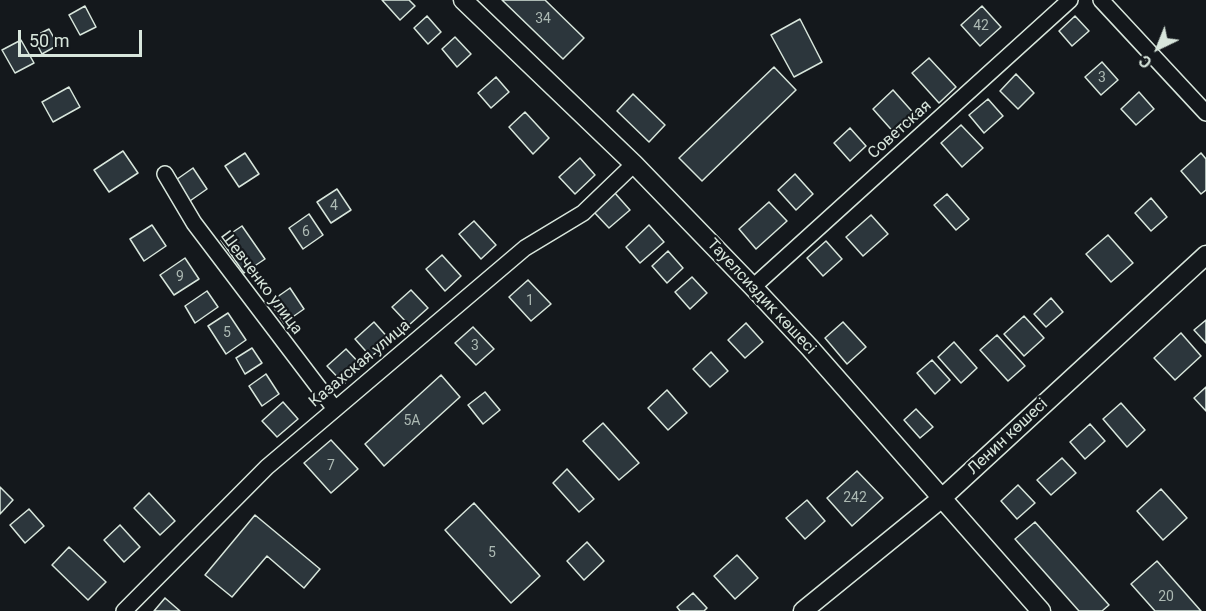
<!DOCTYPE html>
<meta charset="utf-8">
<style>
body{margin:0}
#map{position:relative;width:1206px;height:611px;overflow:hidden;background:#14181c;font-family:Roboto,sans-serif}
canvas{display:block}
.north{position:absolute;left:1128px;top:18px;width:60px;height:60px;-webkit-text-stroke:4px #14181c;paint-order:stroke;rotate:223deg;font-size:16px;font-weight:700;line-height:24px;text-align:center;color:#d8e6dc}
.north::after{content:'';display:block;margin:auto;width:21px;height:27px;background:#d8e6dc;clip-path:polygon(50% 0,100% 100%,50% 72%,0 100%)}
.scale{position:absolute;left:18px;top:30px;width:124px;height:27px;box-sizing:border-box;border:3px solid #d8e6dc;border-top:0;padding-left:8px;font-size:18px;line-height:21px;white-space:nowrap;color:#d8e6dc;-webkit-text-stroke:4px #14181c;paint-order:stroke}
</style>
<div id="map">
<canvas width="1206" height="611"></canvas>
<div class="north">С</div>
<div class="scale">50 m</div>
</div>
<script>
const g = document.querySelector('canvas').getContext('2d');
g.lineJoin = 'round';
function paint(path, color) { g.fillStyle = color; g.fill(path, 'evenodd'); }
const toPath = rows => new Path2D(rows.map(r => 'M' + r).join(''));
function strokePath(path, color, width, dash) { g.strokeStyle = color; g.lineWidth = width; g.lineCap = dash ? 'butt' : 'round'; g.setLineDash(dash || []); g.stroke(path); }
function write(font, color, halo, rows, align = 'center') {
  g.font = font + ' Roboto,sans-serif'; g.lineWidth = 4.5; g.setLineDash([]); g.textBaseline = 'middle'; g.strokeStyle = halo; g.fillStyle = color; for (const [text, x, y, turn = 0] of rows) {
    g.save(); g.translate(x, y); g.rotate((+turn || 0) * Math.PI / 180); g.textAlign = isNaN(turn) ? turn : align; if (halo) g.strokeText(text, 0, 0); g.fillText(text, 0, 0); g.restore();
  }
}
const building = toPath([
 [382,0,409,0,415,6,400,20,382,0],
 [502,0,545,0,584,38,563,59,502,0],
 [85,6,96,27,80,35,69,15,85,6],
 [982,6,1001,27,980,46,961,25,982,6],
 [427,16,441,32,428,44,414,28,427,16],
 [1075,16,1089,31,1072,46,1059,31,1075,16],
 [800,19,822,62,794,77,771,35,800,19],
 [49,29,58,45,42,54,33,37,49,29],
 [455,37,471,54,457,67,442,49,455,37],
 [21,40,34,63,15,73,2,50,21,40],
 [929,58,956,87,939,103,912,73,929,58],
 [1102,62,1118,80,1101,95,1085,77,1102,62],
 [774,67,796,90,702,181,679,158,774,67],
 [1016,74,1034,93,1018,109,1000,91,1016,74],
 [496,77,509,92,491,108,478,93,496,77],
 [69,87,80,107,53,122,42,102,69,87],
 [893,90,917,117,897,136,873,109,893,90],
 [1139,92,1154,109,1136,125,1121,109,1139,92],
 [633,94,665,125,649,142,617,111,633,94],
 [988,99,1003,116,984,133,969,115,988,99],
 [525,112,549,138,533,154,509,127,525,112],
 [961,125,983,148,962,167,941,143,961,125],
 [850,128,866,146,850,161,834,143,850,128],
 [123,151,138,173,109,192,94,170,123,151],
 [245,153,259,174,239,187,225,166,245,153],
 [1201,153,1206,159,1206,190,1201,194,1181,171,1201,153],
 [580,158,595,175,575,194,559,177,580,158],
 [193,168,207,189,187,203,173,182,193,168],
 [795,174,813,194,796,210,778,190,795,174],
 [337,189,351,210,331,223,317,202,337,189],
 [614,192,630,210,609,228,593,211,614,192],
 [947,194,969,219,956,230,934,205,947,194],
 [1151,198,1167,217,1151,231,1135,213,1151,198],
 [769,202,787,221,756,249,739,229,769,202],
 [309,214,323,235,303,249,289,228,309,214],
 [871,215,888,234,863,256,846,237,871,215],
 [474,221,496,245,481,259,459,234,474,221],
 [152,225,166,246,144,261,130,239,152,225],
 [649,225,664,242,640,263,626,247,649,225],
 [242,226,265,259,244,273,221,240,242,226],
 [1108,235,1133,263,1111,282,1086,254,1108,235],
 [826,241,842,259,823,276,807,258,826,241],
 [668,251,683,268,667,283,652,266,668,251],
 [442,255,461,276,445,291,426,269,442,255],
 [185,258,199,279,174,295,160,275,185,258],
 [692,277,707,293,690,309,675,292,692,277],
 [528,280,551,304,531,321,509,297,528,280],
 [290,288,304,309,284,323,270,302,290,288],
 [411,290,428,308,409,325,392,307,411,290],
 [207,291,218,307,195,323,185,306,207,291],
 [1051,298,1063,312,1046,327,1034,314,1051,298],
 [228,313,246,340,226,354,208,326,228,313],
 [1024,316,1044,338,1024,356,1004,334,1024,316],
 [1206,320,1206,343,1194,330,1206,320],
 [374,322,390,340,371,357,355,339,374,322],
 [843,322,866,347,847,364,825,338,843,322],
 [746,323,763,342,745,358,728,340,746,323],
 [473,327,494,349,476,365,455,343,473,327],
 [1181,333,1201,356,1175,380,1154,358,1181,333],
 [997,335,1025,366,1008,381,980,350,997,335],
 [954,342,977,368,961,383,938,357,954,342],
 [252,348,262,363,245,374,236,358,252,348],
 [346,349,363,367,344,384,327,366,346,349],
 [711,352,728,371,710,387,693,369,711,352],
 [932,360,950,380,935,394,917,373,932,360],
 [266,374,279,394,262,406,249,386,266,374],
 [441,375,460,397,384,466,365,444,441,375],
 [1206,387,1206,411,1194,398,1206,387],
 [667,390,687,413,668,430,648,408,667,390],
 [485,392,500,410,483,424,468,405,485,392],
 [283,402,298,419,277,437,262,421,283,402],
 [1121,403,1145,430,1127,447,1103,419,1121,403],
 [916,409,933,427,920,438,904,420,916,409],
 [603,423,639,463,619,480,583,441,603,423],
 [1090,424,1105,441,1085,459,1070,442,1090,424],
 [331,440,358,469,331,493,304,463,331,440],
 [1062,458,1076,473,1051,495,1037,480,1062,458],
 [567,469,594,499,579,512,553,483,567,469],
 [857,471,883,498,852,526,827,498,857,471],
 [1018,485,1035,503,1017,519,1001,501,1018,485],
 [0,487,13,500,0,514,0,487],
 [1161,489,1187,518,1163,540,1137,511,1161,489],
 [149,493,175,521,160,535,134,508,149,493],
 [807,500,825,521,805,539,786,518,807,500],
 [474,503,540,576,511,603,445,530,474,503],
 [29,509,44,526,25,543,10,525,29,509],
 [255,515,320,569,304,588,267,556,232,597,205,575,255,515],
 [1035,522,1109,605,1102,611,1079,611,1015,539,1035,522],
 [120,525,140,547,124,562,104,540,120,525],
 [587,542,604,561,584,580,567,561,587,542],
 [69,547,106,582,88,600,52,565,69,547],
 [737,555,758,578,735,599,714,576,737,555],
 [1157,561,1201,611,1155,611,1131,584,1157,561],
 [693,593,707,608,704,611,680,611,677,607,693,593],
 [165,598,180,611,154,611,165,598]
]);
const minor = toPath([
 [1101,0,1206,113],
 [165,174,194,223,335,409],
 [753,287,1070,0],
 [124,611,267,467,525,248,583,213,634,164]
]);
const tertiary = toPath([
 [463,0,634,164,753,287,810,348,1041,611],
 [803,611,942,498,1206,255]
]);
const numberNames = [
 ["34",543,19],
 ["42",981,26],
 ["3",1102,78],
 ["4",334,206],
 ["6",306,232],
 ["9",180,277],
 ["1",530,301],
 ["5",227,333],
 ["3",475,346],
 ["5А",412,421],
 ["7",331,466],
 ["242",855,498],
 ["5",492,553],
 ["20",1166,597]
];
const streetNames = [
 ["Советская",900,130,-42],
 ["Шевченко улица",261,283,53],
 ["Тауелсиздик көшесі",761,297,47],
 ["Казахская улица",360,364,-40],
 ["Ленин көшесі",1008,437,-43]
];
paint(building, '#2c363c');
strokePath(building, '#d8e6dc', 1.5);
strokePath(minor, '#d8e6dc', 18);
strokePath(tertiary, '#d8e6dc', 21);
strokePath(minor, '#14181c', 15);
strokePath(tertiary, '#14181c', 18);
write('14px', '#adbab4', null, numberNames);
write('16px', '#d8e6dc', '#14181c', streetNames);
</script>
